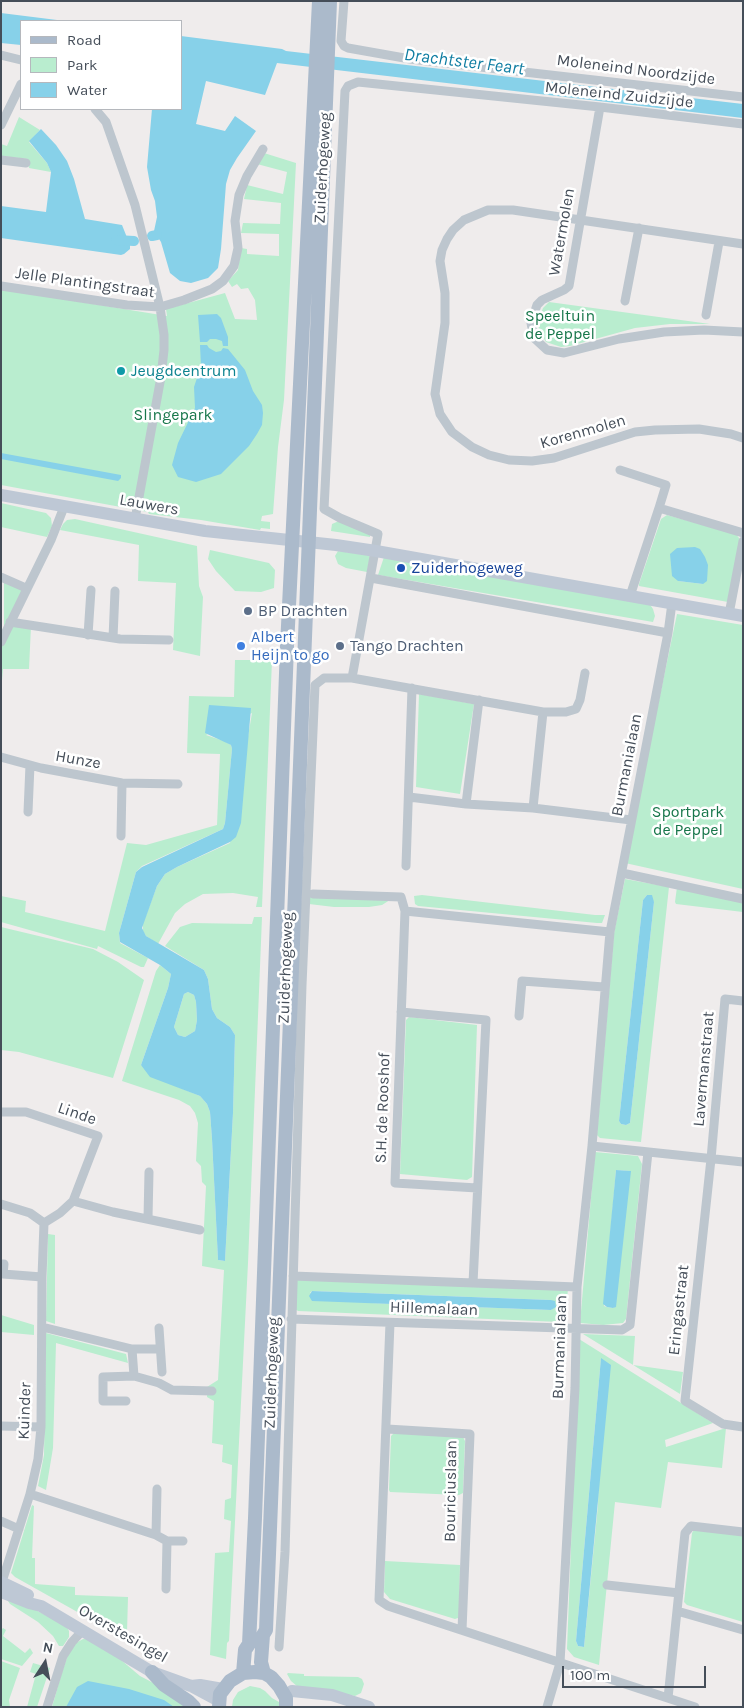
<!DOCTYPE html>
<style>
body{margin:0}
#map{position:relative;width:744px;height:1708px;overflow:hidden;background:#efecec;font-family:Karla,sans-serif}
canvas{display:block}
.frame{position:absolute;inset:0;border:2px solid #454e59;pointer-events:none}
.legend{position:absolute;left:20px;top:20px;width:162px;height:90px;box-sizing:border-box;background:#fff;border:1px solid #b5b8bd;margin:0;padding:6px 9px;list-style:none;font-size:15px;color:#454e59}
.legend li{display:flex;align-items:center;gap:10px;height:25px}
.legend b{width:25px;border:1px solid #b5b8bd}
.north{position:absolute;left:20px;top:1638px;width:50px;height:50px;-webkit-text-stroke:4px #fff;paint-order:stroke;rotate:11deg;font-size:14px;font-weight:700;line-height:20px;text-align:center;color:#454e59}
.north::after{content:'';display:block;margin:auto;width:18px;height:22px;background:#454e59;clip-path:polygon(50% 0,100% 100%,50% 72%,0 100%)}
.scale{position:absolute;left:562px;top:1666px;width:144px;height:22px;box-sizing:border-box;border:2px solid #454e59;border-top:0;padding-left:6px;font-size:15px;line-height:18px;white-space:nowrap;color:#454e59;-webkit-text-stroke:4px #fff;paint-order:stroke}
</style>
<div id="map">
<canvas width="744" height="1708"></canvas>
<div class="frame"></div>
<ul class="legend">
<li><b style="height:6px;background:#abbacb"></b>Road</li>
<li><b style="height:14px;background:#b9edcf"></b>Park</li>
<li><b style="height:14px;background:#87d1e9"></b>Water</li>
</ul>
<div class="north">N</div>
<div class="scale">100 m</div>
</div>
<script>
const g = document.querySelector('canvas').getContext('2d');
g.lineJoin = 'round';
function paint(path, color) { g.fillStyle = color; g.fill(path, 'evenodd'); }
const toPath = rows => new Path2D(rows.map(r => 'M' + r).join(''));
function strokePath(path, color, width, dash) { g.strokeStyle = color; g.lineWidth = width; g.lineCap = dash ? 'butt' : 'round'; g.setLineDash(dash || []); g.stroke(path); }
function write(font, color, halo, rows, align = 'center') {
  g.font = font + ' Karla,sans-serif'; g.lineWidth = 5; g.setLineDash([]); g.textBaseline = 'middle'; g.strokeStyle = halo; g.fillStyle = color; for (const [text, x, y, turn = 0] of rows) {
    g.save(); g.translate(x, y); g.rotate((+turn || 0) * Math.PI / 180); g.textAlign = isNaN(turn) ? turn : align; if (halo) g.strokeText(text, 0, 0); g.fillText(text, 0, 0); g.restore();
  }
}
const green = toPath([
 [19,117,40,130,29,142,47,163,51,172,29,168,28,159,1,156,1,144,7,146],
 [264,153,296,163,284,400,278,447,273,514,262,516,261,521,270,522,270,529,261,528,260,530,201,520,149,514,148,512,1,485,1,289,167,316,166,309,225,293,235,319,257,320,255,300,248,288,241,289,237,284,232,287,228,281,238,270,241,248,247,249,247,254,279,256,279,234,241,233,243,223,280,224,281,203,244,199,247,185,283,194,287,172,257,164],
 [549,302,710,324,670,324,635,328,570,346,561,347,546,342,539,331,538,322,543,308],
 [1,503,46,513,51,518,52,526,47,537,1,527],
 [667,515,736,534,739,538,740,541,728,602,639,586,639,584,661,519],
 [677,548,685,548,703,584,678,581],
 [75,519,197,546,199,586,203,597,200,656,173,650,176,583,138,581,139,545,60,530,63,524,67,520],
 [339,521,370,534,370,537,331,531,332,524],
 [210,550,269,563,275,570,274,588,261,592,235,591,216,571,208,559],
 [338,551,369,555,370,557,367,572,346,568,338,564,335,556],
 [384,557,649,603,653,609,655,616,653,622,378,575],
 [4,578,26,588,10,622,31,626,29,669,3,669,1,692,1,644,4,635],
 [677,614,743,625,743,889,625,863],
 [235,660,272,660,262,907,256,907,258,897,233,893,203,894,185,904,175,913,158,944,146,936,143,931,143,923,157,886,165,874,177,867,230,843,252,713,206,735,224,741,231,745,232,749,225,823,223,829,142,866,136,872,119,933,120,943,148,958,144,967,141,967,98,946,97,949,1,922,1,896,26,901,25,912,105,931,127,843,146,845,217,825,220,754,187,753,189,696,234,697],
 [419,694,474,704,460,794,416,787],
 [625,879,669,887,641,1142,600,1138,597,1135,614,933],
 [647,895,654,902,630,1123,626,1125,621,1124,619,1121,643,900],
 [677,887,743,901,743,912,676,904,675,902],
 [309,894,393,898,382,905,369,907,334,907,309,904],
 [422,895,595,915,605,915,602,923,597,923,418,906,415,904,414,896],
 [254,917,262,917,248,1263,229,1641,227,1643,226,1659,210,1655,215,1553,229,1552,231,1521,224,1519,225,1500,231,1498,232,1465,222,1462,223,1445,212,1443,214,1401,207,1397,207,1387,218,1380,224,1270,202,1266,206,1186,202,1182,201,1166,196,1161,198,1123,195,1113,190,1106,179,1100,122,1081,156,971,160,965,171,974,168,988,141,1065,178,1087,200,1096,207,1104,210,1112,212,1139,218,1260,225,1261,233,1113,235,1035,230,1027,217,1018,212,1009,208,979,204,970,165,946,180,927,192,923,252,924],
 [1,927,93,949,118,962,144,980,113,1078,19,1052,1,1050],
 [188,992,194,995,196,1002,197,1020,195,1031,185,1037,178,1035,174,1027,184,994],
 [409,1017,477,1025,472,1177,467,1180,400,1174,406,1020],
 [595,1152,638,1156,642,1164,626,1319,623,1323,603,1325,580,1323],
 [616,1170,630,1171,614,1308,607,1307,604,1306],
 [48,1234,55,1235,55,1324,46,1321],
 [297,1278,568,1289,565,1320,560,1322,298,1311,295,1309],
 [312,1291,551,1300,555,1306,551,1310,371,1303,310,1293],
 [1,1315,34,1325,34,1335,1,1332],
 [46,1333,126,1354,128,1363,56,1343,53,1448,46,1490,38,1486,44,1455],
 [583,1334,635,1336,633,1365,683,1372,680,1394],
 [579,1339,713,1423,665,1440,666,1447,726,1428,722,1468,668,1462,661,1508,615,1502,599,1665,574,1657,567,1649],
 [601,1358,598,1505,584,1647,578,1646,576,1641],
 [394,1433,463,1437,465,1441,463,1493,459,1495,390,1492,389,1490,391,1436],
 [32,1505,34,1506,32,1558,35,1558,35,1584,75,1587,75,1595,128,1597,127,1633,113,1632,15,1577,11,1573],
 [694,1530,743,1535,743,1622,687,1605,684,1602,692,1533],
 [385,1561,460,1565,459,1613,458,1618,455,1619,390,1599,384,1592],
 [13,1598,66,1626,69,1631,69,1637,63,1646,59,1646,53,1636,38,1622,10,1604,8,1601],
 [3,1628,6,1630,3,1636,25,1653,30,1648,33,1653,22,1666,1,1659,1,1630],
 [83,1639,86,1639,114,1654,140,1676,167,1690,190,1707,52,1707,62,1672,68,1655,76,1643],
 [1,1661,20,1668,9,1700,10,1707,1,1707],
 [33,1663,50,1668,37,1707,27,1707,36,1674,30,1672],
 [288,1673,304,1674,304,1676,358,1677,362,1679,364,1684,361,1693,355,1696,298,1687,291,1681,287,1674],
 [250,1686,260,1688,265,1691,272,1698,279,1702,280,1707,232,1707,233,1700,238,1692]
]);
const water = toPath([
 [1,13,65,21,21,21,21,45,1,43],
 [181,36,282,49,286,51,743,104,743,118,277,63,265,95,206,81,196,124,225,131,235,116,256,131,237,158,230,170,226,184,221,249,218,268,208,278,191,283,180,281,170,273,161,242,154,231,157,217,155,201,151,190,147,167,152,109,181,109],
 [41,129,56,145,67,161,74,179,85,219,122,225,130,245,130,249,124,254,121,255,1,238,1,206,46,212,51,172,47,163,29,141],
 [217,314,221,318,228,337,228,346,223,346,222,341,216,339,210,339,207,342,200,342,198,315],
 [200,345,207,345,209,348,216,352,221,351,223,348,228,349,245,370,253,391,262,405,263,413,262,425,257,434,249,446,221,474,196,482,178,477,172,465,178,443,195,408,194,387,201,366],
 [1,453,121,475,121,478,118,481,1,459],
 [695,547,700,549,705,557,708,565,707,581,703,584,678,581,672,576,670,554,677,548],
 [209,705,251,708,241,823,236,837,230,842,177,867,165,874,157,886,142,928,146,936,204,970,208,979,212,1009,217,1018,230,1027,235,1035,233,1113,225,1261,218,1260,212,1139,210,1112,207,1104,200,1096,150,1077,141,1065,168,988,171,974,160,965,120,942,119,933,136,872,142,867,223,829,225,823,232,749,231,745,205,733],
 [188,992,194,995,196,1002,197,1020,195,1031,185,1037,178,1035,174,1027,184,994],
 [647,895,652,895,654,902,630,1123,626,1125,621,1124,619,1121,643,900],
 [616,1170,631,1171,616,1307,613,1308,607,1307,603,1304],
 [312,1291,551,1300,555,1301,556,1307,551,1310,312,1301,309,1296],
 [601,1358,611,1365,584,1647,578,1646,576,1641],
 [88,1681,129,1689,164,1700,174,1707,66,1707,77,1687]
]);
const canal = toPath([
 [152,236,157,235],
 [116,240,134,241]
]);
const street = toPath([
 [344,1,341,41,344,46,348,48,410,59,743,97],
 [1,55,21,60],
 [600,107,569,286,564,290,542,300,537,305,531,323,534,338,547,350,564,353,619,339,664,332,704,330,743,332],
 [95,109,106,122,135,205,160,307,164,335,164,350,161,377,135,519],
 [1,125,21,84],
 [1,160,26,163],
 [743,244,513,210,488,210,464,220,453,230,447,239,442,250,440,261,445,293,445,323,435,394,440,414,452,432,472,447,489,455,509,460,532,461,554,458,635,432,655,430,699,429,731,434,743,438],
 [1,286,127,305,160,307,184,300,212,289,223,281,234,266,238,248,235,221,239,195,247,176,263,149],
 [625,301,639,228],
 [706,315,719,242],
 [620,470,666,485,659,508],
 [1,577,26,588],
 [371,578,668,633],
 [630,596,659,508,743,533],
 [729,614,743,541],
 [10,622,120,639,169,640],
 [88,635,91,590],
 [113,638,115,591],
 [1,642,51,540,64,507],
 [352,678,543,712,566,712,576,709,580,700,585,673],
 [1,757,41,768,122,783,178,784],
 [409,797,466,804,533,808,631,820],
 [466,804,479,700],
 [533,808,543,712],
 [28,812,30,765],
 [121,836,122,783],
 [406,866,412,688],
 [622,873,743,899],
 [313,894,401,897,405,911,610,932],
 [405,911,395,1183,477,1188],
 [743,1001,725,999,711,1159,685,1401,723,1424,743,1427],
 [401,1012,486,1020,473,1283],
 [519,1016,522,981,604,987],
 [1,1112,26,1112,98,1136,73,1201,60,1213,44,1223],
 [592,1146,743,1162],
 [73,1201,113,1212,200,1230],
 [1,1204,30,1213,44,1223],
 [148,1218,149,1172],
 [1,1264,4,1264,3,1274,42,1277],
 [293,1276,577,1287],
 [291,1319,622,1330,630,1325,648,1152],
 [390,1323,379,1600,388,1606,695,1707],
 [42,1327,132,1349,134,1376,159,1383,172,1390,212,1391],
 [159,1328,162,1372],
 [132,1349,160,1349],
 [126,1401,103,1401,103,1377,134,1376],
 [1,1426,41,1427],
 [387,1429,470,1434,462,1630],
 [30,1494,156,1535,167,1541,183,1541],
 [1,1521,19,1529],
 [156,1535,157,1489],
 [1,1585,30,1494,38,1459,41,1427,42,1277,44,1223],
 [607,1585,679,1593],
 [166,1589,167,1541],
 [677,1611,743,1630],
 [279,1647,285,1552,302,985,315,685,324,678,352,678,378,534,340,518,324,509,345,91,348,86,358,82,600,107,743,124],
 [668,1698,685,1533,691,1526,743,1532],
 [47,1707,63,1656,72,1642,83,1630],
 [547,1707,560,1663,575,1388,577,1287,592,1146,610,932,668,633,672,603]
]);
const secondary = toPath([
 [1,495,205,531,336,545,376,551,743,616],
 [1,1582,28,1595],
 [1,1592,29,1603,41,1606,152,1672,191,1686,219,1701],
 [191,1686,200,1685,223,1689],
 [292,1691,332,1695,369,1707]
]);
const primary = toPath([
 [152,1672,164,1685,188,1701,194,1707],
 [243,1673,245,1650,249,1644,255,1518,287,646,319,1],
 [264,1673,261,1662,263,1635,266,1630,330,1],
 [219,1707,220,1694,230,1681,243,1673,255,1672,264,1673,271,1677,279,1686,286,1698,286,1707]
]);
const markers = [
 [121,371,5,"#0f9aa8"],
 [401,568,5,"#1a4fb4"],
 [248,611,5,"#5c6f8a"],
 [241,646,5,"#3f7fe0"],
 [340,646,5,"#5c6f8a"]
];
const streetNames = [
 ["Moleneind Noordzijde",636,70,7],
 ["Moleneind Zuidzijde",619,95,6],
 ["Zuiderhogeweg",323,168,-87],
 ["Watermolen",562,232,-80],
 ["Jelle Plantingstraat",85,283,8],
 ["Korenmolen",583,432,-16],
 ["Lauwers",149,505,10],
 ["Hunze",78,760,10],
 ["Burmanialaan",627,765,-79],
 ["Zuiderhogeweg",286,968,-88],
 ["Lavermanstraat",704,1069,-85],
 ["S.H. de Rooshof",383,1108,-88],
 ["Linde",77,1114,19],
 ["Hillemalaan",434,1309,2],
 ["Eringastraat",679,1310,-84],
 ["Burmanialaan",560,1347,-88],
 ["Zuiderhogeweg",272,1373,-88],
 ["Kuinder",25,1411,-88],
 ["Bouriciuslaan",451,1491,-89],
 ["Overstesingel",123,1634,30]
];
const parkNames = [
 ["Speeltuin",560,316],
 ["de Peppel",560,334],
 ["Slingepark",173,415],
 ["Sportpark",688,812],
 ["de Peppel",688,830]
];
const cultureNames = [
 ["Jeugdcentrum",131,371]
];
const transitNames = [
 ["Zuiderhogeweg",411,568]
];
const serviceNames = [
 ["BP Drachten",258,611],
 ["Tango Drachten",350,646]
];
const shopNames = [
 ["Albert",251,637],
 ["Heijn to go",251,655]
];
const waterNames = [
 ["Drachtster Feart",464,62,7]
];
paint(green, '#b9edcf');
paint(water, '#87d1e9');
strokePath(canal, '#87d1e9', 10);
strokePath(street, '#bdc6ce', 9);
strokePath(secondary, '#bec8d5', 12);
strokePath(primary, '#abbacb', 14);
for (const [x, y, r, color] of markers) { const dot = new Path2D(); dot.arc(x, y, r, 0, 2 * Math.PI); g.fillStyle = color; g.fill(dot); strokePath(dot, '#fff', 2); }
write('16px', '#454e59', '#fff', streetNames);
write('16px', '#18774b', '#fff', parkNames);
write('16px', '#0d838f', '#fff', cultureNames, 'left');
write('16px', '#164399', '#fff', transitNames, 'left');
write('16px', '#4e5e75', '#fff', serviceNames, 'left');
write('16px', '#366cbe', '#fff', shopNames, 'left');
write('italic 18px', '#0f7da2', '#fff', waterNames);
</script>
